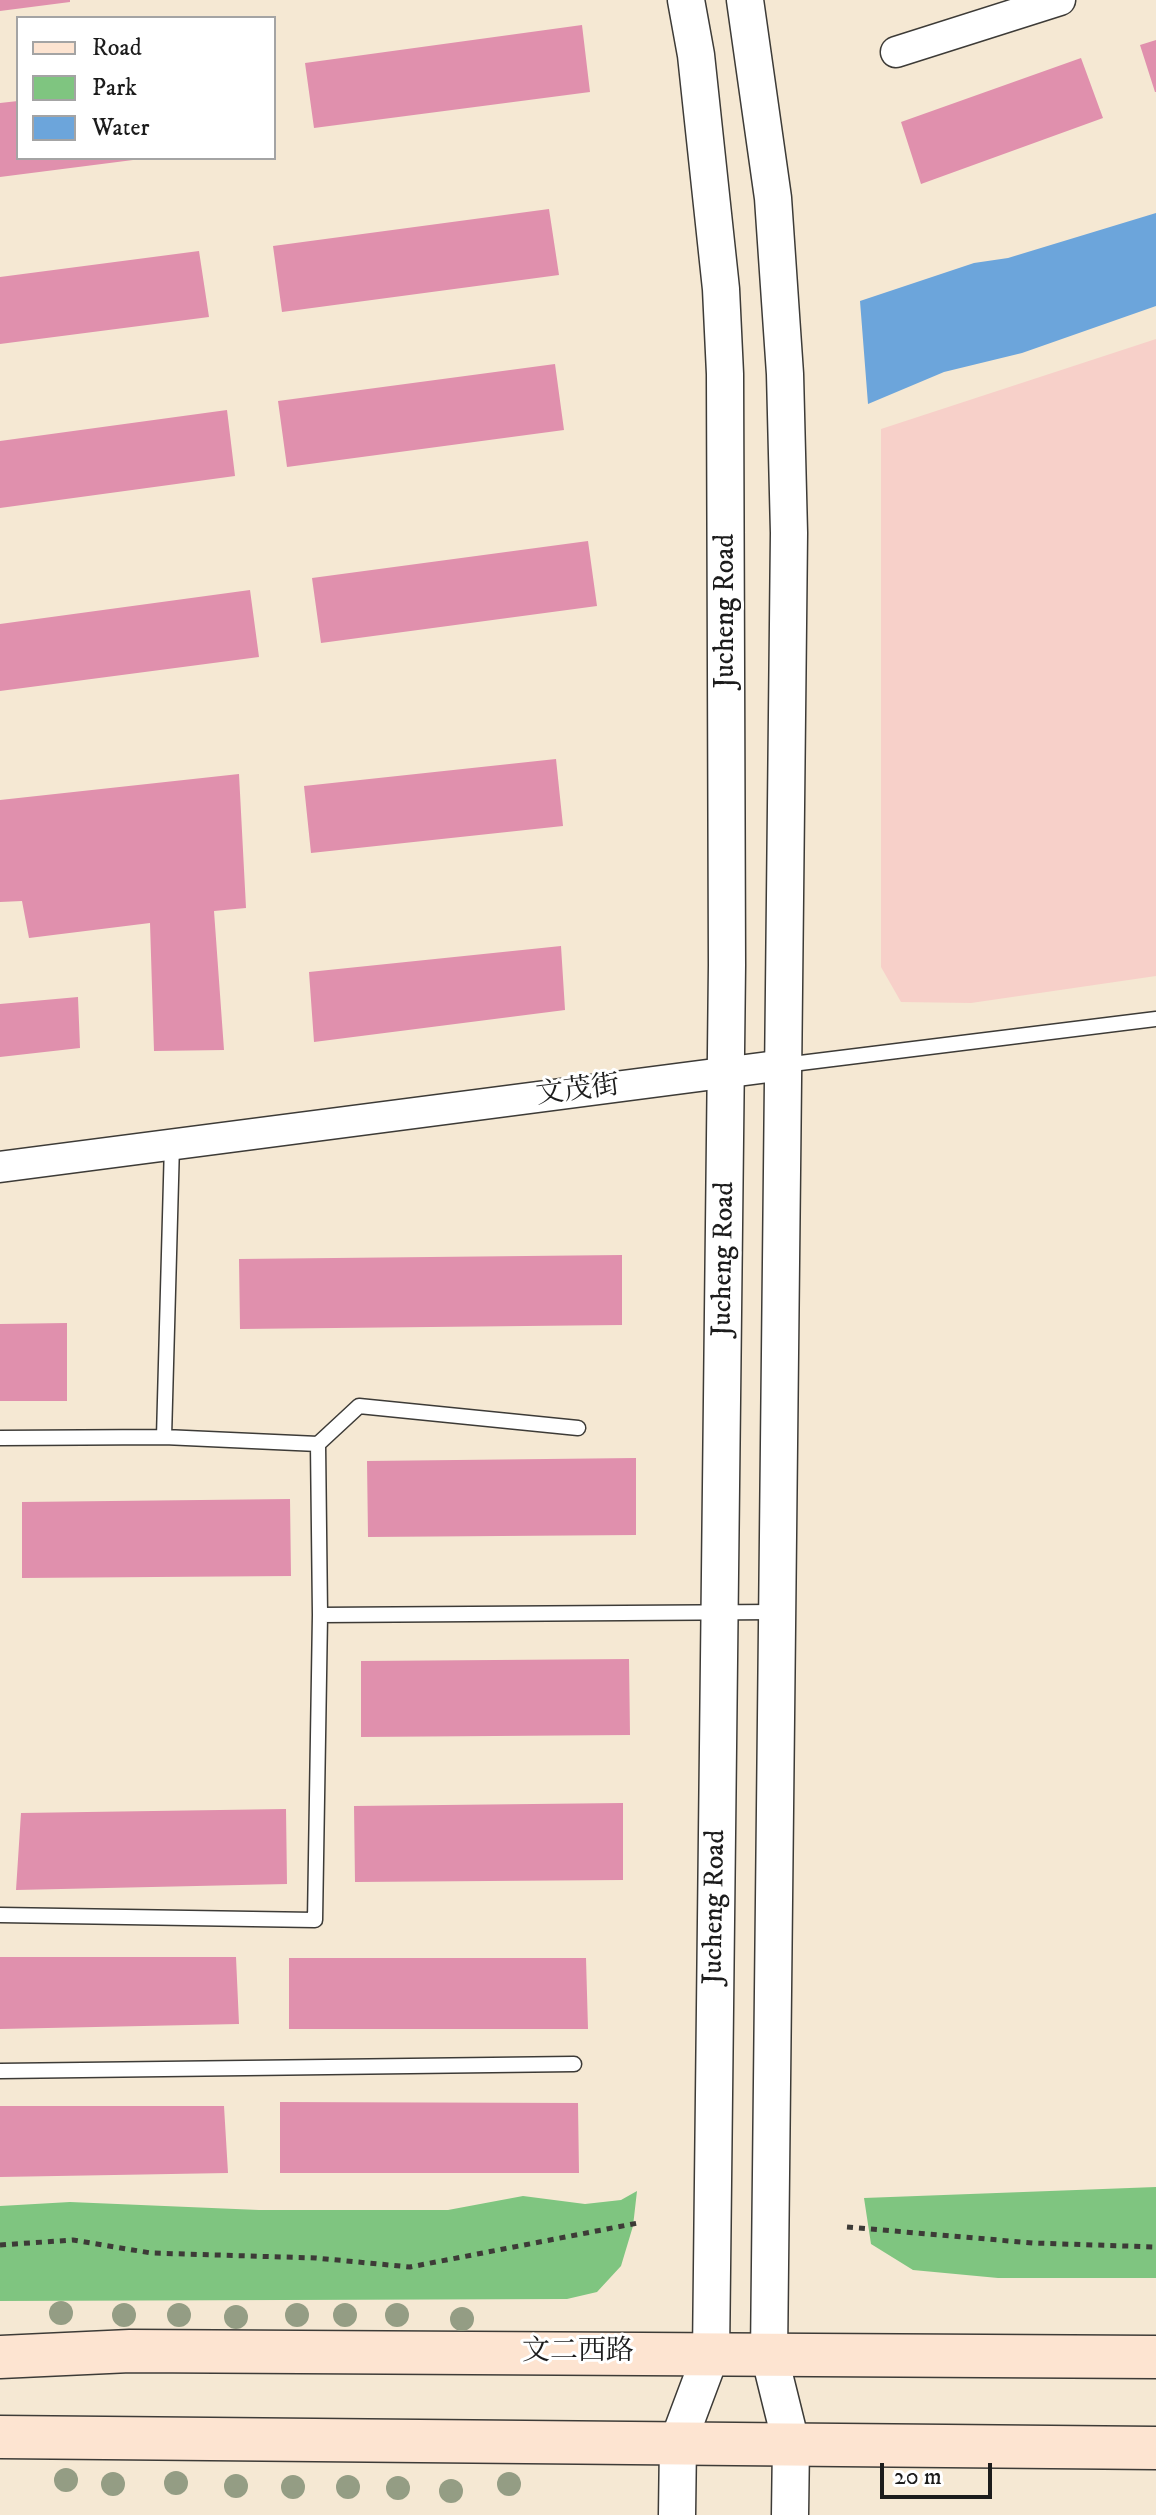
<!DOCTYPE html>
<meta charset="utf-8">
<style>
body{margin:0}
#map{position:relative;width:1156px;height:2515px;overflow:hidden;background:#f5e8d3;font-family:"IM FELL DW Pica",serif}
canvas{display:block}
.legend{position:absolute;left:16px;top:16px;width:260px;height:144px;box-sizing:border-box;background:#fff;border:2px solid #a4a4a4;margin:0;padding:10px 14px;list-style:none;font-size:24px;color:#1c1c1c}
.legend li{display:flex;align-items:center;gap:16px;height:40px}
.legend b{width:40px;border:2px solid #a4a4a4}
.scale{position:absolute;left:880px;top:2463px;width:112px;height:36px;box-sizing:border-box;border:4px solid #1c1c1c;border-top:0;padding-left:10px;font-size:24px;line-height:28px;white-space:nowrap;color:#1c1c1c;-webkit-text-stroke:6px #fff;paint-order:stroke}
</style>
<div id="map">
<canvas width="1156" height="2515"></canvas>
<ul class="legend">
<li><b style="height:10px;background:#fde4d1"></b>Road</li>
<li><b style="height:22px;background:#7fc580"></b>Park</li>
<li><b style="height:22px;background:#6ca5db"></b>Water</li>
</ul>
<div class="scale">20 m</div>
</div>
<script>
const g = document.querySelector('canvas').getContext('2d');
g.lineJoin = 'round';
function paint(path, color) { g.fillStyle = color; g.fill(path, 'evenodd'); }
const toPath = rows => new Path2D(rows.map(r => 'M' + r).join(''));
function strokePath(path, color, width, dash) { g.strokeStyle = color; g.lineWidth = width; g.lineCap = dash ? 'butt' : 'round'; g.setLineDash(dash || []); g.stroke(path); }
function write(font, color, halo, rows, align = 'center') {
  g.font = font + ' "IM FELL DW Pica","Noto Serif SC",serif'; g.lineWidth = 6; g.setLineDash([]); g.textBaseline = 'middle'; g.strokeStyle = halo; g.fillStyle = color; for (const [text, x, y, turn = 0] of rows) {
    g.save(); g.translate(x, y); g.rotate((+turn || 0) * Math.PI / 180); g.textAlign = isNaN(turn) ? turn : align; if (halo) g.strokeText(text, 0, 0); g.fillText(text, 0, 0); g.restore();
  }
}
const built = toPath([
 [1156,339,1156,976,971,1003,901,1002,881,967,881,429]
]);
const green = toPath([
 [1156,2187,1156,2278,998,2278,913,2270,871,2244,864,2198],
 [637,2191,633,2226,621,2266,597,2292,567,2299,0,2301,0,2206,70,2202,259,2210,448,2210,523,2196,585,2204,621,2200]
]);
const water = toPath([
 [1156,213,1156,306,1022,353,944,372,868,404,860,301,974,263,1008,258]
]);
const building = toPath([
 [0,0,70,0,70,2,0,11],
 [582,25,590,92,314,128,305,63],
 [1156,40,1156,92,1155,92,1140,45],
 [1081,58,1103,118,921,184,901,122],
 [18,101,18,158,133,160,0,177,0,103],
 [549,209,559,275,282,312,273,246],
 [199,251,209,317,0,344,0,277],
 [555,364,564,430,287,467,278,401],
 [227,410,235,476,0,508,0,441],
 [588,541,597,606,321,643,312,578],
 [250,590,259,657,0,691,0,624],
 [556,759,563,826,311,853,304,786],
 [239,774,246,908,214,911,224,1050,154,1051,150,923,29,938,22,901,0,902,0,800],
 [561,946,565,1010,314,1042,309,972],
 [78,997,80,1048,0,1057,0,1004],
 [622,1255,622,1325,240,1329,239,1259],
 [67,1323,67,1401,0,1401,0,1324],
 [636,1458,636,1535,368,1537,367,1461],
 [290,1499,291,1576,22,1578,22,1502],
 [629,1659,630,1735,361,1737,361,1661],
 [623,1803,623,1880,355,1882,354,1806],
 [286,1809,287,1884,16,1890,21,1813],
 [0,1957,236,1957,239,2024,0,2029],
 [289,1958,586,1958,588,2029,289,2029],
 [280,2102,578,2103,579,2173,280,2173],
 [0,2106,224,2106,228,2173,0,2177]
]);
const path = toPath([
 [847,2227,1033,2243,1156,2247],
 [0,2245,73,2240,151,2253,316,2258,410,2267,638,2223]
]);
const service = toPath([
 [784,1065,1156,1019],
 [164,1437,318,1444,359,1406,578,1428],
 [0,1438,164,1437,172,1144],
 [318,1444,320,1615,776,1612],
 [0,1915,315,1920,320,1615],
 [0,2071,574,2064]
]);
const minor = toPath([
 [896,52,1060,0],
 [0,1167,784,1065]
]);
const tertiary = toPath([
 [745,0,773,198,785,374,789,533,769,2354,791,2443,790,2515],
 [677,2515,678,2442,711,2354,727,965,725,374,721,289,696,55,686,0]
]);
const secondary = toPath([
 [0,2357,130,2351,1156,2357],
 [0,2437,1156,2448]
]);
const trees = [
 [61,2313],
 [124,2315],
 [179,2315],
 [297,2315],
 [345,2315],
 [397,2315],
 [236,2317],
 [462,2319],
 [66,2480],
 [176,2483],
 [113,2484],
 [509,2484],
 [236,2486],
 [293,2487],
 [348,2487],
 [398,2488],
 [451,2491]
];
const streetNames = [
 ["Jucheng Road",727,611,-90],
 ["文茂街",578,1092,-7],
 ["Jucheng Road",725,1259,-89],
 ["Jucheng Road",716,1907,-89],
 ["文二西路",578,2353]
];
paint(built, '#f7d0c9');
paint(green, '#7fc580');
paint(water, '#6ca5db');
paint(building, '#e090ad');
strokePath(service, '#3d3b37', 17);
strokePath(minor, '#3d3b37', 33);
strokePath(tertiary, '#3d3b37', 39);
strokePath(secondary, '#3d3b37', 45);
strokePath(path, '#3d3b37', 5, [6, 6]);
strokePath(service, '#fff', 14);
strokePath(minor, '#fff', 30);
strokePath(tertiary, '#fff', 36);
strokePath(secondary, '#fde4d1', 42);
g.fillStyle = '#949d84';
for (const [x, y] of trees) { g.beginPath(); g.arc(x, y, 12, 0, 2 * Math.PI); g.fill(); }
write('28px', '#1c1c1c', '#fff', streetNames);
</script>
